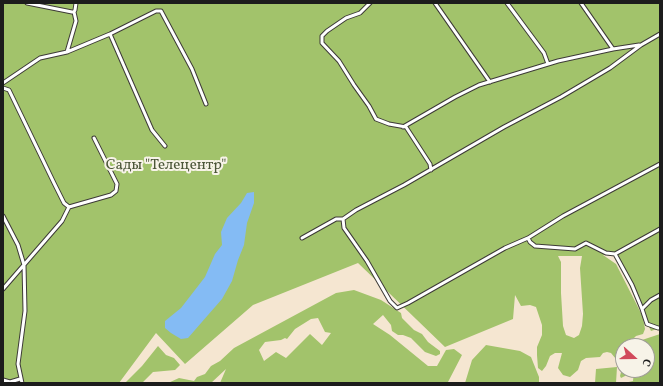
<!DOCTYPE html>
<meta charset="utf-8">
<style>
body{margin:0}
#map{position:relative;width:663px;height:386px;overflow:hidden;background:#f5e6d1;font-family:Vollkorn,serif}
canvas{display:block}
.frame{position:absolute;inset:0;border:4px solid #1c1c1c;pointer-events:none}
.north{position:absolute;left:615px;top:338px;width:40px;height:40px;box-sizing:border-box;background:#f7f3e8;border:1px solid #9f9d96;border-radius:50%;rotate:111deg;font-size:11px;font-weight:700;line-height:16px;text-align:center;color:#1c1c1c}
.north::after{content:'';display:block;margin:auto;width:14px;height:18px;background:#d1495b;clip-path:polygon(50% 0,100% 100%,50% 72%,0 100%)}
</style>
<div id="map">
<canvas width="663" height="386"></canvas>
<div class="frame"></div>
<div class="north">С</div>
</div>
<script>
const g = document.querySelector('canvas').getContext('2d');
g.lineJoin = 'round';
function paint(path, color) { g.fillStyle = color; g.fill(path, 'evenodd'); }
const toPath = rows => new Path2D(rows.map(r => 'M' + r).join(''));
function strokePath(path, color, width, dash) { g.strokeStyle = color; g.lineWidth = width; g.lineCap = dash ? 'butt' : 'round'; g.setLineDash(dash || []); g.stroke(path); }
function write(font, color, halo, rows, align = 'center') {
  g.font = font + ' Vollkorn,serif'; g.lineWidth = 4; g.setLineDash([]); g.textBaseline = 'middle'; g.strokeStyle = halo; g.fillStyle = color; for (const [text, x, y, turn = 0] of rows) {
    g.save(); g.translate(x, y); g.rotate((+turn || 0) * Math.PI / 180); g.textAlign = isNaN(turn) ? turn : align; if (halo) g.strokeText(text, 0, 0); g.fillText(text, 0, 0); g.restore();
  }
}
const green = toPath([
 [3,3,660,3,660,328,651,331,615,255,603,255,616,264,643,317,645,329,643,334,636,336,632,340,632,346,623,346,623,370,630,370,629,374,621,378,620,376,623,365,621,361,616,359,611,353,607,352,603,353,600,357,586,358,581,361,578,370,570,377,563,375,558,368,562,353,555,353,550,356,546,366,542,371,538,368,537,355,537,347,542,335,542,325,536,307,530,305,521,306,515,295,513,319,445,347,358,263,253,305,185,364,156,333,119,383,3,383],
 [558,256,582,256,580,268,583,314,582,326,579,335,574,338,566,335,563,326,561,293,561,262],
 [354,290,381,300,401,313,402,318,414,330,422,334,428,342,440,351,440,354,436,356,425,352,411,338,403,335,398,335,392,331,391,325,383,315,373,324,390,335,428,366,437,366,446,350,454,349,462,355,448,382,447,383,220,383,226,369,211,383,168,383,179,378,194,381,197,377,205,374,211,366,220,361,234,348,336,293],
 [318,318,325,332,331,333,322,345,310,334,286,358,276,352,264,361,259,350,265,342,281,340,285,338,287,339,295,329,311,319],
 [660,334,660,383,624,383,633,381,634,370,647,370,647,346,636,346,636,342],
 [486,345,520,351,531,357,539,377,539,383,465,383,472,360],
 [158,346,166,355,174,358,180,365,175,370,153,372,142,383,125,383,142,366],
 [617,367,616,383,595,383,596,369]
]);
const water = toPath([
 [254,192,254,203,247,223,244,245,238,260,232,281,222,299,208,315,188,338,181,339,171,333,165,328,165,321,181,308,205,277,215,254,222,245,221,232,227,218,241,203,247,193]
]);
const service = toPath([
 [27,3,72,12,74,12,75,10,76,3],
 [370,3,360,13,346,18,327,31,322,36,322,43,339,61,354,85,369,106,376,119,389,124,406,127,430,164,431,170],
 [435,3,490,82],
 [507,3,544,53,548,64],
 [581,3,613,49],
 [110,34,152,130,165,146],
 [660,34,641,45,610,68,561,97,504,127,404,185,356,210,343,219,344,228,367,261,390,301,397,308,408,303,505,248,528,238,563,216,660,164],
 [67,52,76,21,74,12],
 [3,83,40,58,67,52,110,34,156,11,161,11,192,69,206,104],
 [3,88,9,90,54,183,64,203,69,207,111,195,116,191,117,184,94,138],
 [403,127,455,97,479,85,558,61,613,49,639,45],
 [3,216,18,245,24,265,25,311,18,364,22,383],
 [302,238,336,219,343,219],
 [528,238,530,242,535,246,575,249,586,243,606,253,615,254,660,229],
 [615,254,632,285,642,309,651,300,660,295],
 [3,289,62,221,69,207],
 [642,309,647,324,658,328,660,328],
 [3,380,10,382,20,379]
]);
const parkNames = [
 ["Сады \"Телецентр\"",166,166]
];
paint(green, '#a2c36b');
paint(water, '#84bbf4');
strokePath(service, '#3d3a37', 5);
strokePath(service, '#fff', 3);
write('15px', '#4b5638', '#f7f3e8', parkNames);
</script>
